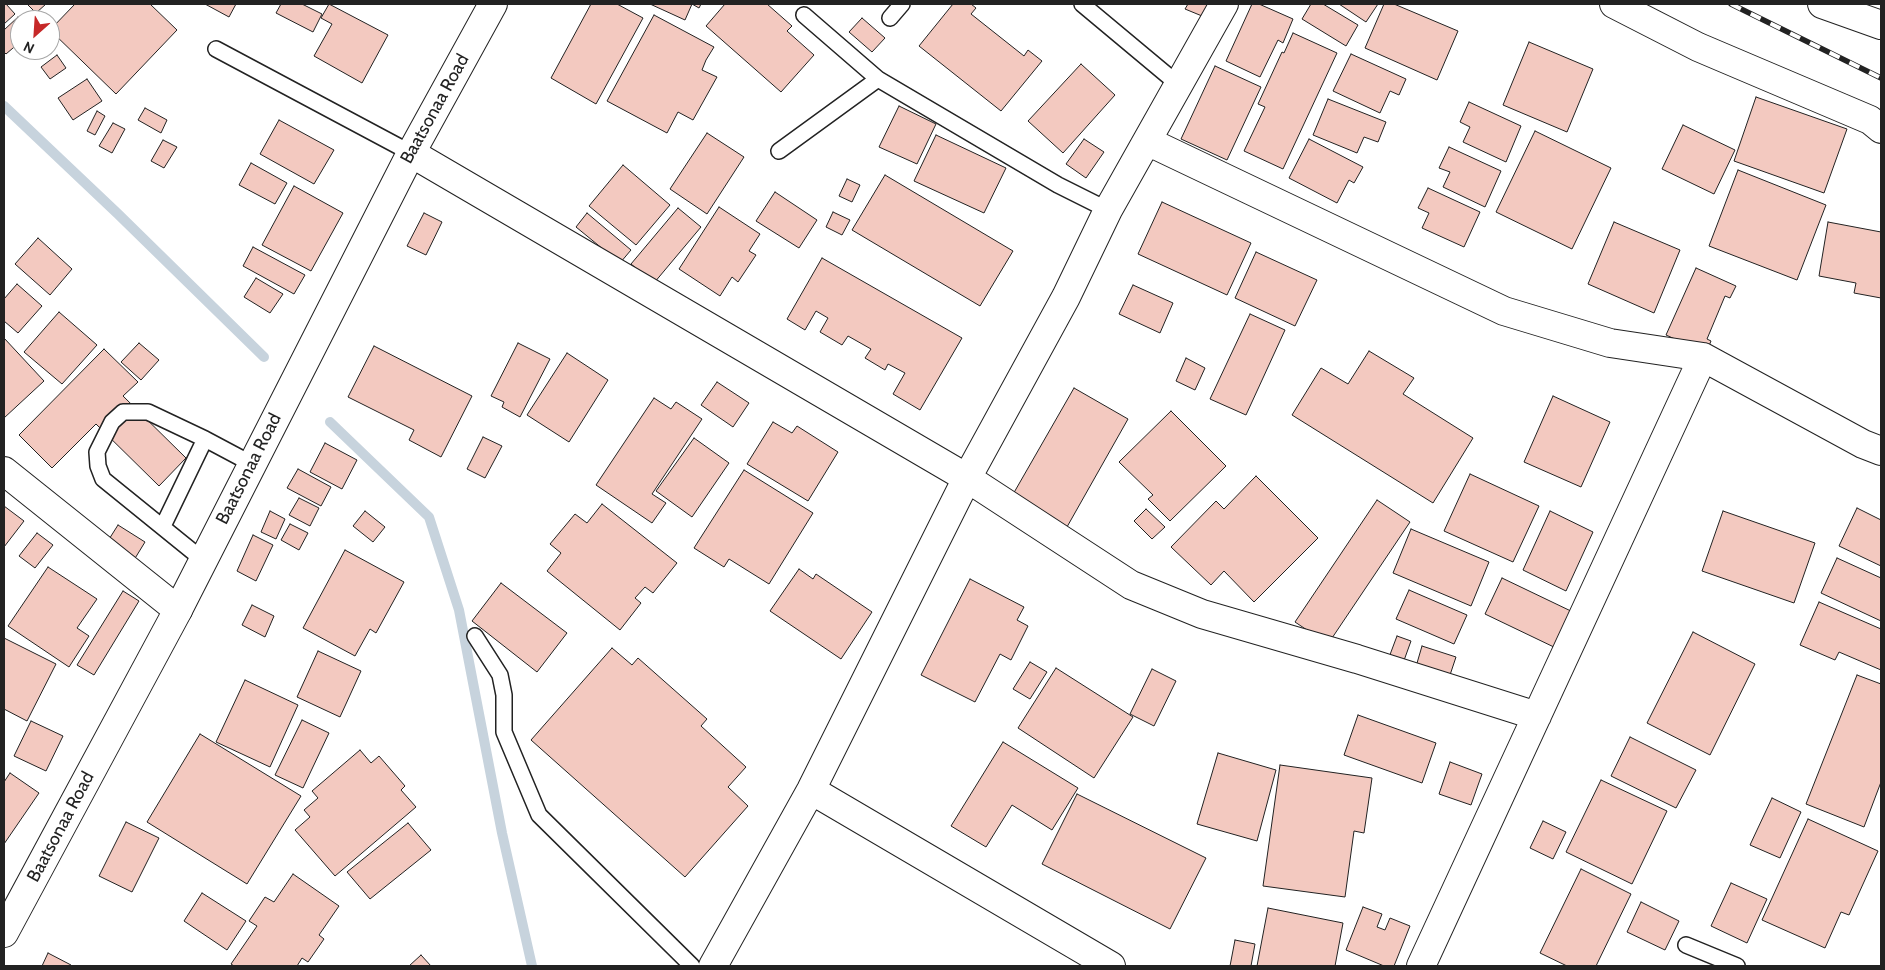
<!DOCTYPE html>
<style>
body{margin:0}
#map{position:relative;width:1885px;height:970px;overflow:hidden;background:#fff;font-family:Cabin,sans-serif}
canvas{display:block}
.frame{position:absolute;inset:0;border:5px solid #222;pointer-events:none}
.north{position:absolute;left:10px;top:10px;width:50px;height:50px;box-sizing:border-box;background:#fff;border:1px solid #a7a7a7;border-radius:50%;rotate:206deg;font-size:14px;font-weight:700;line-height:20px;text-align:center;color:#222}
.north::after{content:'';display:block;margin:auto;width:18px;height:22px;background:#c62828;clip-path:polygon(50% 0,100% 100%,50% 72%,0 100%)}
</style>
<div id="map">
<canvas width="1885" height="970"></canvas>
<div class="frame"></div>
<div class="north">N</div>
</div>
<script>
const g = document.querySelector('canvas').getContext('2d');
g.lineJoin = 'round';
const toPath = rows => new Path2D(rows.map(r => 'M' + r).join(''));
function strokePath(path, color, width, dash) { g.strokeStyle = color; g.lineWidth = width; g.lineCap = dash ? 'butt' : 'round'; g.setLineDash(dash || []); g.stroke(path); }
function paint(path, color) { g.fillStyle = color; g.fill(path, 'evenodd'); }
function write(font, color, halo, rows, align = 'center') {
  g.font = font + ' Cabin,sans-serif'; g.lineWidth = 4; g.setLineDash([]); g.textBaseline = 'middle'; g.strokeStyle = halo; g.fillStyle = color; for (const [text, x, y, turn = 0] of rows) {
    g.save(); g.translate(x, y); g.rotate((+turn || 0) * Math.PI / 180); g.textAlign = isNaN(turn) ? turn : align; if (halo) g.strokeText(text, 0, 0); g.fillText(text, 0, 0); g.restore();
  }
}
const stream = toPath([
 [4,106,118,214,264,357],
 [330,422,429,517,459,610,502,833,532,966]
]);
const building = toPath([
 [4,4,6,4,15,14,4,24,4,4],
 [27,4,46,4,36,13,27,4],
 [75,4,150,4,177,30,116,94,50,30,75,4],
 [205,4,236,4,229,17,205,4],
 [281,4,302,4,322,14,313,32,276,13,281,4],
 [329,4,388,35,362,83,314,56,332,24,321,18,329,4],
 [591,4,617,4,643,18,596,104,551,78,591,4],
 [650,4,701,4,699,8,692,4,685,20,650,4],
 [725,4,767,4,792,26,787,31,814,55,781,92,706,26,725,4],
 [953,4,971,4,976,8,971,14,1024,56,1028,50,1042,61,1001,111,919,46,953,4],
 [1188,4,1208,4,1202,16,1185,9,1188,4],
 [1252,4,1259,4,1293,19,1283,43,1278,40,1260,77,1226,61,1252,4],
 [1311,4,1323,4,1358,25,1346,46,1302,19,1311,4],
 [1339,4,1378,4,1366,22,1339,4],
 [1384,4,1394,4,1458,31,1437,80,1365,48,1384,4],
 [654,15,714,47,706,60,702,70,717,77,693,120,678,112,667,133,607,101,654,15],
 [18,17,21,20,20,42,6,54,4,52,4,30,18,17],
 [862,18,885,38,872,52,849,32,862,18],
 [1293,33,1337,53,1283,169,1244,151,1265,107,1258,104,1282,52,1284,53,1293,33],
 [1529,42,1593,69,1567,132,1503,105,1529,42],
 [1351,54,1406,79,1399,95,1390,91,1380,113,1333,91,1351,54],
 [57,55,66,68,50,79,41,67,57,55],
 [1081,64,1115,95,1063,153,1028,121,1081,64],
 [1215,66,1261,87,1227,160,1181,139,1215,66],
 [87,79,102,101,73,120,58,98,87,79],
 [1756,97,1847,129,1824,193,1734,161,1756,97],
 [1328,99,1386,122,1378,142,1364,137,1357,153,1313,135,1328,99],
 [1469,102,1521,126,1506,162,1463,142,1470,127,1460,122,1469,102],
 [899,106,936,124,917,164,879,147,899,106],
 [145,108,167,120,161,133,138,120,145,108],
 [97,111,105,116,95,135,87,131,97,111],
 [279,120,334,150,314,184,260,154,279,120],
 [113,123,125,129,112,153,99,146,113,123],
 [1683,125,1735,150,1714,194,1662,169,1683,125],
 [1535,131,1611,168,1572,249,1496,212,1535,131],
 [707,133,744,157,707,214,670,189,707,133],
 [936,135,1006,168,984,213,914,181,936,135],
 [1084,139,1104,152,1086,178,1066,164,1084,139],
 [1309,139,1363,167,1354,183,1349,180,1337,203,1289,178,1309,139],
 [163,140,177,147,164,168,151,161,163,140],
 [1449,147,1501,171,1485,207,1443,187,1450,172,1439,168,1449,147],
 [251,163,287,183,275,204,239,185,251,163],
 [623,165,670,205,636,245,589,206,623,165],
 [1738,170,1826,205,1797,280,1709,246,1738,170],
 [885,175,1013,251,980,306,852,230,885,175],
 [847,179,860,185,852,202,839,196,847,179],
 [294,186,343,213,311,271,262,245,294,186],
 [1428,188,1480,212,1464,247,1422,228,1429,213,1418,208,1428,188],
 [775,192,817,220,799,248,756,221,775,192],
 [1162,202,1251,243,1227,295,1138,254,1162,202],
 [719,207,760,234,749,251,756,255,738,282,732,277,720,296,679,269,719,207],
 [678,208,701,227,654,283,631,264,678,208],
 [833,212,850,220,842,235,826,227,833,212],
 [424,213,442,222,426,255,407,246,424,213],
 [587,213,631,250,620,263,576,227,587,213],
 [1614,222,1680,250,1654,313,1588,284,1614,222],
 [1828,222,1881,232,1881,298,1854,293,1856,283,1819,276,1828,222],
 [38,238,72,269,50,295,15,264,38,238],
 [253,247,305,275,294,294,243,266,253,247],
 [1256,252,1317,280,1295,326,1235,298,1256,252],
 [822,258,962,338,920,410,893,394,905,373,888,364,885,370,865,358,871,349,848,336,842,345,820,332,828,318,816,311,805,330,787,319,822,258],
 [1696,268,1736,286,1730,298,1725,296,1707,339,1711,341,1706,353,1666,335,1696,268],
 [256,278,283,294,270,313,244,297,256,278],
 [17,284,42,306,18,333,4,321,4,299,17,284],
 [1133,285,1173,303,1160,333,1119,314,1133,285],
 [59,312,97,345,62,384,24,352,59,312],
 [1250,314,1285,330,1246,415,1210,399,1250,314],
 [4,338,44,381,4,418,4,338],
 [139,343,159,360,141,380,121,362,139,343],
 [518,343,550,359,520,417,502,407,504,402,491,396,518,343],
 [374,346,472,396,441,457,409,440,414,430,348,397,374,346],
 [104,349,138,382,123,396,186,458,159,486,96,424,52,468,19,435,104,349],
 [1369,351,1414,378,1403,394,1473,438,1433,503,1292,415,1321,368,1348,384,1369,351],
 [567,353,608,380,569,442,527,415,567,353],
 [1186,358,1205,368,1195,390,1176,381,1186,358],
 [717,382,749,403,733,427,701,405,717,382],
 [1074,388,1128,419,1063,534,1008,503,1074,388],
 [1553,396,1610,422,1581,487,1524,462,1553,396],
 [654,398,671,409,676,402,702,419,652,494,666,503,652,523,596,485,654,398],
 [1171,411,1226,466,1170,521,1148,499,1153,495,1119,462,1171,411],
 [773,422,792,433,797,426,838,452,808,501,747,464,773,422],
 [483,437,502,446,485,478,467,469,483,437],
 [694,438,729,463,692,517,656,491,694,438],
 [325,443,357,460,342,489,310,472,325,443],
 [298,469,331,487,321,506,287,488,298,469],
 [744,470,813,513,769,584,729,559,724,567,694,548,744,470],
 [1470,474,1539,506,1513,562,1444,531,1470,474],
 [1256,476,1318,538,1254,602,1224,571,1211,585,1171,547,1216,501,1224,509,1256,476],
 [299,498,319,508,310,526,289,515,299,498],
 [1377,500,1410,522,1328,644,1295,622,1377,500],
 [602,504,677,563,653,593,645,587,635,598,641,603,620,630,547,571,561,553,550,544,575,514,587,523,602,504],
 [4,506,24,521,4,547,4,506],
 [1857,508,1881,520,1881,566,1839,546,1857,508],
 [1146,509,1165,527,1152,539,1134,521,1146,509],
 [270,511,285,519,276,539,261,532,270,511],
 [365,511,385,527,373,542,353,526,365,511],
 [1550,511,1593,532,1566,591,1523,570,1550,511],
 [1723,511,1815,543,1794,603,1702,571,1723,511],
 [290,524,308,533,299,550,281,540,290,524],
 [118,525,145,542,134,560,106,544,118,525],
 [1411,529,1489,562,1471,606,1393,573,1411,529],
 [37,533,53,545,35,568,19,556,37,533],
 [253,535,273,545,256,581,237,571,253,535],
 [345,550,404,582,376,633,370,629,355,656,303,628,345,550],
 [1837,558,1881,578,1881,621,1821,593,1837,558],
 [48,567,97,599,77,628,89,636,69,667,8,626,48,567],
 [799,569,813,579,816,574,872,612,841,659,770,611,799,569],
 [1502,578,1575,613,1558,649,1485,614,1502,578],
 [970,579,1024,607,1017,620,1028,626,1011,660,1000,654,975,702,921,675,970,579],
 [501,583,567,633,537,672,472,621,501,583],
 [1409,590,1467,615,1454,644,1396,619,1409,590],
 [123,591,139,601,94,675,77,665,123,591],
 [1819,602,1881,629,1881,670,1839,652,1835,660,1800,645,1819,602],
 [252,605,274,616,265,637,242,625,252,605],
 [1693,632,1755,664,1710,755,1647,723,1693,632],
 [1397,636,1411,641,1402,666,1388,660,1397,636],
 [4,638,56,664,27,721,4,709,4,638],
 [1422,646,1456,657,1448,681,1415,670,1422,646],
 [612,648,632,665,638,658,707,719,701,726,746,767,728,787,748,806,685,877,531,740,612,648],
 [318,651,361,671,340,717,297,697,318,651],
 [1030,662,1047,672,1030,699,1013,689,1030,662],
 [1056,668,1133,717,1094,778,1018,728,1056,668],
 [1152,669,1176,681,1154,726,1130,714,1152,669],
 [1857,675,1881,684,1881,782,1864,827,1806,804,1857,675],
 [245,680,298,705,270,767,216,742,245,680],
 [1358,715,1436,743,1422,783,1344,755,1358,715],
 [302,720,329,733,303,788,275,775,302,720],
 [31,721,63,736,46,771,14,756,31,721],
 [200,734,301,796,247,884,147,822,200,734],
 [1630,737,1696,770,1676,808,1611,776,1630,737],
 [1003,742,1078,788,1052,830,1012,805,986,847,951,826,1003,742],
 [360,750,371,763,379,756,405,786,401,790,416,807,335,876,295,830,310,817,304,810,318,798,312,791,360,750],
 [1218,753,1276,770,1257,841,1197,824,1218,753],
 [1450,762,1482,774,1471,805,1439,794,1450,762],
 [1280,765,1372,778,1364,833,1354,831,1345,897,1263,886,1280,765],
 [10,773,39,793,4,844,4,782,10,773],
 [1601,780,1667,811,1632,884,1566,852,1601,780],
 [1077,794,1206,858,1170,929,1042,864,1077,794],
 [1772,798,1801,812,1780,858,1750,845,1772,798],
 [1808,819,1878,851,1849,915,1841,912,1825,948,1762,920,1808,819],
 [1543,821,1566,832,1553,859,1530,848,1543,821],
 [126,822,159,838,132,892,99,876,126,822],
 [408,823,431,850,370,899,347,872,408,823],
 [1581,869,1631,894,1596,966,1567,966,1540,953,1581,869],
 [293,874,339,906,319,935,324,939,308,962,302,958,297,966,234,966,231,964,257,926,249,921,265,897,274,902,293,874],
 [1731,883,1767,899,1747,943,1711,926,1731,883],
 [202,893,246,921,227,950,184,921,202,893],
 [1641,902,1679,921,1665,950,1627,932,1641,902],
 [1363,907,1382,914,1377,927,1385,930,1390,918,1410,926,1394,966,1384,966,1346,950,1363,907],
 [1268,908,1343,923,1335,966,1257,966,1268,908],
 [1235,940,1255,944,1251,966,1230,966,1235,940],
 [48,953,71,965,71,966,42,966,48,953],
 [421,955,431,966,409,966,421,955]
]);
const lane = toPath([
 [1082,4,1179,85],
 [804,15,878,79,1058,185,1108,210],
 [890,18,902,4],
 [216,49,411,153],
 [779,151,878,79],
 [163,526,205,439],
 [203,560,103,479,98,466,97,452,112,422,123,412,148,412,205,439,252,464],
 [475,636,500,675,504,695,504,732,539,815,692,966],
 [1686,945,1737,966]
]);
const street = toPath([
 [1614,4,1698,47,1870,120,1881,129],
 [1822,4,1881,25],
 [1147,141,1504,311,1610,343,1703,357,1863,444,1881,451],
 [411,153,967,478,1131,585,1202,614,1357,659,1537,716],
 [4,471,178,610],
 [811,790,1111,966],
 [713,966,811,790,967,478,1066,297,1108,210,1224,4],
 [1421,966,1703,357]
]);
const secondary = toPath([
 [4,933,178,610,411,153,493,4]
]);
const rail = toPath([
 [1731,4,1881,78]
]);
const streetNames = [
 ["Baatsonaa Road",435,109,-61],
 ["Baatsonaa Road",249,469,-63],
 ["Baatsonaa Road",61,827,-62]
];
strokePath(stream, '#c7d3dd', 10);
paint(building, '#f3c9c0');
strokePath(building, '#222', 1);
strokePath(lane, '#222', 18);
strokePath(street, '#222', 30);
strokePath(secondary, '#222', 30);
strokePath(lane, '#fff', 15);
strokePath(street, '#fff', 28);
strokePath(secondary, '#fff', 28);
strokePath(rail, '#222', 5.5);
strokePath(rail, '#fff', 4, [11]);
write('18px', '#222', '#fff', streetNames);
</script>
